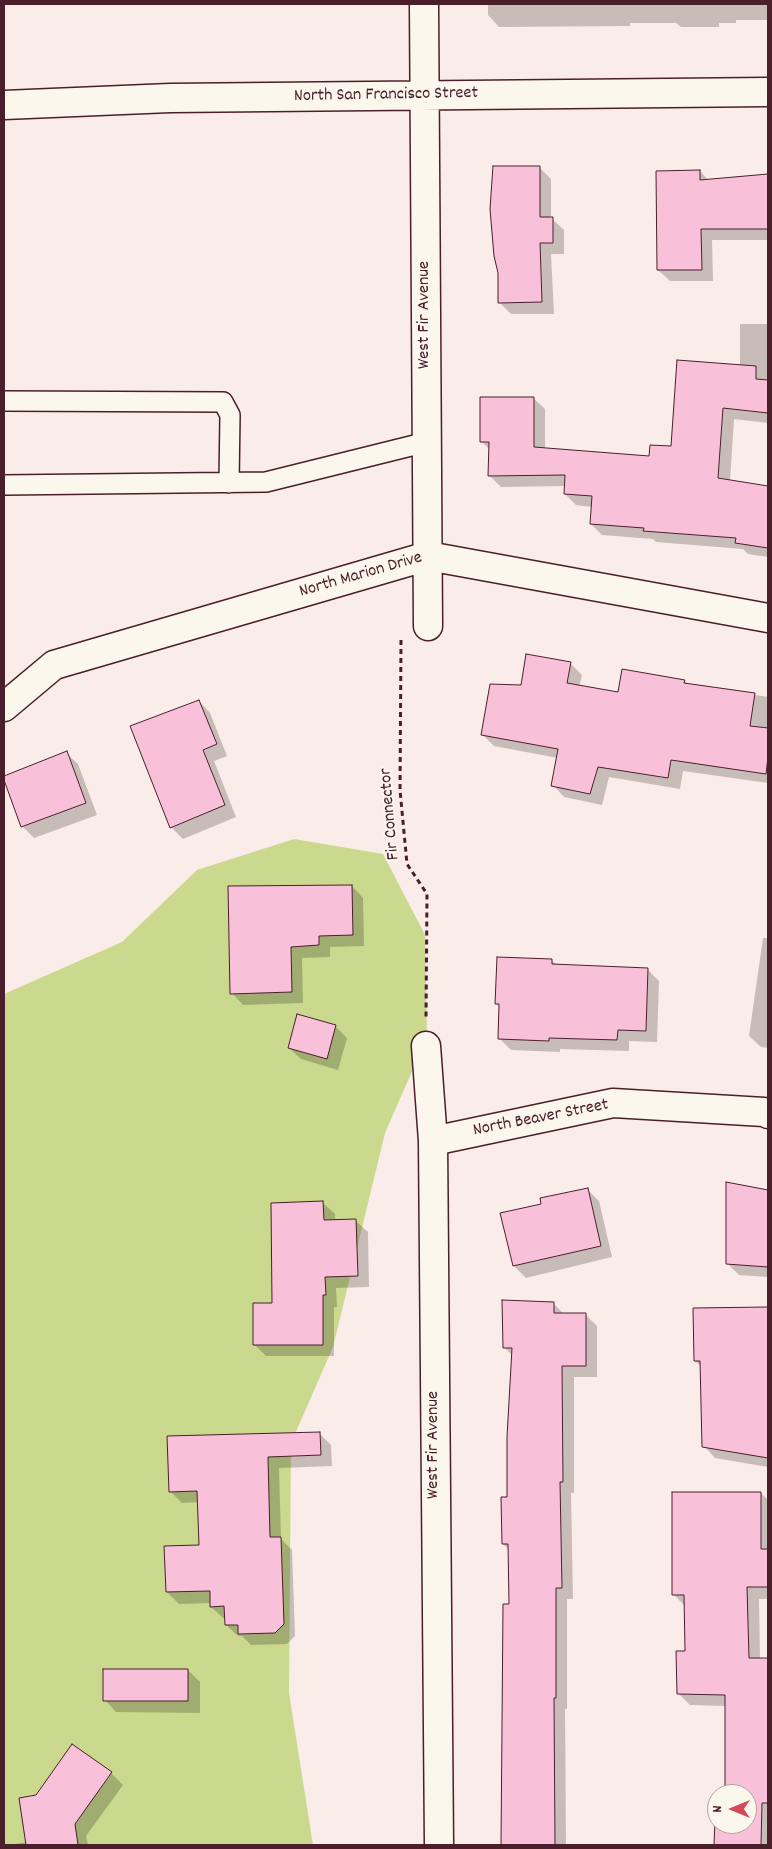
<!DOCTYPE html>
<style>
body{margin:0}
#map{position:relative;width:772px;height:1849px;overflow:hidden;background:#faece8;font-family:Dekko,sans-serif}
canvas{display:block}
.frame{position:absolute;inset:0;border:5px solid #4a1f2b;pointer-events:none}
.north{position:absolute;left:707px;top:1784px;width:50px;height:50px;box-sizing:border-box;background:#fbf7ec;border:1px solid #b4a19f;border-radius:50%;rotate:270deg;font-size:14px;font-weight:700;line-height:20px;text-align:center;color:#4a1f2b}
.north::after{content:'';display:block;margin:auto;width:18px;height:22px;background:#d1495b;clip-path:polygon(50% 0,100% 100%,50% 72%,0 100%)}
</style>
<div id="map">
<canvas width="772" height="1849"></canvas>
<div class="frame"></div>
<div class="north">N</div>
</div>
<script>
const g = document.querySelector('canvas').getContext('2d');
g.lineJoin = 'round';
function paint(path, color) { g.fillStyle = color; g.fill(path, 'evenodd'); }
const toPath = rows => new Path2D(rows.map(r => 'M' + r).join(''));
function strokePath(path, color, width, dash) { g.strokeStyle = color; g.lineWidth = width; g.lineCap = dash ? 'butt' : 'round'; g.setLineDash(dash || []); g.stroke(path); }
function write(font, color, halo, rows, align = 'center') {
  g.font = font + ' Dekko,sans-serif'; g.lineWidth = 4; g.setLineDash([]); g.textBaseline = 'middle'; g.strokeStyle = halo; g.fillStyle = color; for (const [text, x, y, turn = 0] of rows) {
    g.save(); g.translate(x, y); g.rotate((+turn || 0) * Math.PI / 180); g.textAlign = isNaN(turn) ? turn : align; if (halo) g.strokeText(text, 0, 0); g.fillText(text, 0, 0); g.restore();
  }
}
const green = toPath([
 [294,839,383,854,425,935,427,1037,385,1133,333,1347,291,1443,289,1693,313,1845,4,1845,4,994,122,942,197,870]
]);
const shadow = toPath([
 [488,4,768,4,768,20,736,20,736,23,719,23,719,27,681,27,676,23,630,23,630,26,499,27,488,15],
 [539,167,551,179,551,218,564,230,564,254,551,254,554,314,511,314,499,302],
 [700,171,709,181,768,175,768,240,712,240,713,281,670,281,658,270],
 [740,324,768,324,768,423,734,419,730,481,768,487,768,557,748,554,743,549,656,542,653,539,602,535,591,524,592,507,576,505,565,494,566,486,501,487,489,475,490,450,481,441,533,398,545,409,545,449,650,457,672,447,740,366],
 [570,663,582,675,579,687,619,693,684,681,688,684,768,697,768,783,683,771,680,789,609,777,602,805,564,797,553,785,558,758,494,746,483,735,522,686],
 [199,701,210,713,227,756,214,761,236,817,183,839,171,827],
 [66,753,78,764,97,815,34,838,22,826,4,777],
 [352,886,363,898,364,946,330,947,330,957,302,958,303,1003,243,1005,232,993],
 [763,938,768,938,768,1048,761,1047,749,1036],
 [551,960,557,965,647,969,659,981,657,1042,629,1041,629,1051,560,1049,560,1052,511,1050,500,1039,500,1007,496,1003],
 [335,1026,347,1038,338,1070,301,1059,289,1048],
 [728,1183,768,1191,768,1277,739,1275,728,1264],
 [587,1189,599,1201,612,1257,526,1278,514,1266,542,1205],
 [323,1203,335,1214,335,1221,356,1221,368,1232,369,1287,336,1288,337,1307,334,1307,334,1356,266,1356,254,1344],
 [553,1303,564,1314,585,1314,597,1326,597,1377,574,1377,574,1493,571,1493,573,1599,567,1599,567,1709,565,1709,566,1845,503,1845,503,1713,511,1605,509,1550,503,1544,509,1498,513,1356,504,1347],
 [768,1309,768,1467,715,1458,704,1446,702,1367,695,1361,694,1310],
 [319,1433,331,1445,332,1466,279,1468,281,1539,292,1550,295,1636,287,1644,251,1645,242,1636,238,1636,226,1625,226,1618,223,1618,211,1607,211,1603,179,1604,167,1592,200,1546,199,1502,182,1503,170,1491],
 [761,1493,768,1500,768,1599,759,1599,760,1659,768,1659,768,1845,716,1845,716,1820,717,1824,747,1824,747,1794,726,1794,727,1706,690,1705,678,1693,686,1652,685,1606,673,1594],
 [188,1670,200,1682,200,1713,116,1712,105,1700],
 [111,1773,123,1785,86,1836,88,1845,16,1845,15,1844,27,1842]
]);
const building = toPath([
 [493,166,540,166,540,217,553,217,553,243,540,243,542,302,498,303,498,273,494,256,490,209,493,166],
 [700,170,700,180,768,174,768,229,701,229,702,270,657,270,656,171,700,170],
 [677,360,756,366,756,379,768,380,768,413,723,408,718,478,768,486,768,548,735,543,736,538,643,531,644,528,590,524,592,496,564,494,565,475,488,476,489,442,480,442,480,397,534,397,534,447,649,456,650,445,671,446,677,360],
 [526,654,571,662,567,683,618,692,622,669,685,680,684,683,755,693,750,726,768,728,768,757,766,774,671,760,668,778,598,767,590,794,551,786,558,749,481,735,490,684,521,685,526,654],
 [199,700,217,744,203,750,225,805,170,828,130,726,199,700],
 [67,751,86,803,21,827,4,780,4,776,67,751],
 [352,885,353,935,319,936,319,945,291,947,292,992,230,994,228,886,352,885],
 [497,957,552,959,552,964,648,968,646,1031,618,1030,617,1040,549,1038,549,1041,498,1039,499,1004,495,1004,497,957],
 [297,1014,336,1025,327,1059,288,1048,297,1014],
 [726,1182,768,1190,768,1267,726,1264,726,1182],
 [588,1188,601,1246,513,1266,500,1213,541,1204,540,1198,588,1188],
 [323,1201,324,1220,356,1219,358,1276,325,1277,326,1295,323,1295,323,1345,253,1345,253,1303,272,1303,271,1203,323,1201],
 [502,1300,554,1302,554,1313,586,1313,586,1366,562,1366,563,1482,560,1482,562,1588,556,1588,556,1698,554,1698,555,1845,501,1845,503,1604,509,1604,508,1544,502,1544,501,1497,507,1497,507,1437,512,1348,503,1348,502,1300],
 [768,1307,768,1458,702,1447,700,1361,694,1361,693,1308,768,1307],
 [320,1432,321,1455,268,1457,270,1537,281,1537,284,1624,275,1633,238,1634,238,1625,225,1625,224,1606,210,1607,210,1591,166,1592,164,1546,199,1545,197,1491,169,1492,167,1436,320,1432],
 [672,1492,761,1492,761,1549,768,1549,768,1587,747,1587,749,1658,768,1658,768,1803,762,1803,761,1845,714,1845,715,1819,717,1819,717,1824,747,1824,747,1794,725,1794,725,1695,677,1694,676,1651,685,1651,684,1595,672,1595,672,1492],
 [103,1669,188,1669,188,1701,103,1701,103,1669],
 [72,1744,112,1772,75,1824,78,1845,26,1845,19,1798,36,1795,72,1744]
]);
const path = toPath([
 [401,640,400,790,407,864,427,894,426,1018]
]);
const lane = toPath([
 [4,401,223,402,230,415,229,483],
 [4,485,266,482,427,442]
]);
const street = toPath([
 [424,4,428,626],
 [4,105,170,98,768,92],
 [4,707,54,665,428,556,768,618],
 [426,1046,433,1141,439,1845],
 [433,1141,613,1103,764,1112,768,1114]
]);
const streetNames = [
 ["North San Francisco Street",386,96,-1],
 ["West Fir Avenue",426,315,-90],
 ["North Marion Drive",361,576,-16],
 ["Fir Connector",391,814,-95],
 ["North Beaver Street",541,1119,-11],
 ["West Fir Avenue",435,1445,-90]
];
paint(green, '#cad98d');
paint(shadow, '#0003');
paint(building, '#f8c1d9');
strokePath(building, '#4a1f2b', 1);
strokePath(lane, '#4a1f2b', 22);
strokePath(street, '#4a1f2b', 31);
strokePath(path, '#4a1f2b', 3, [5, 4]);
strokePath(lane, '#fbf7ec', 19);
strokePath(street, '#fbf7ec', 28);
write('18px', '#4a1f2b', '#fbf7ec', streetNames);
</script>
